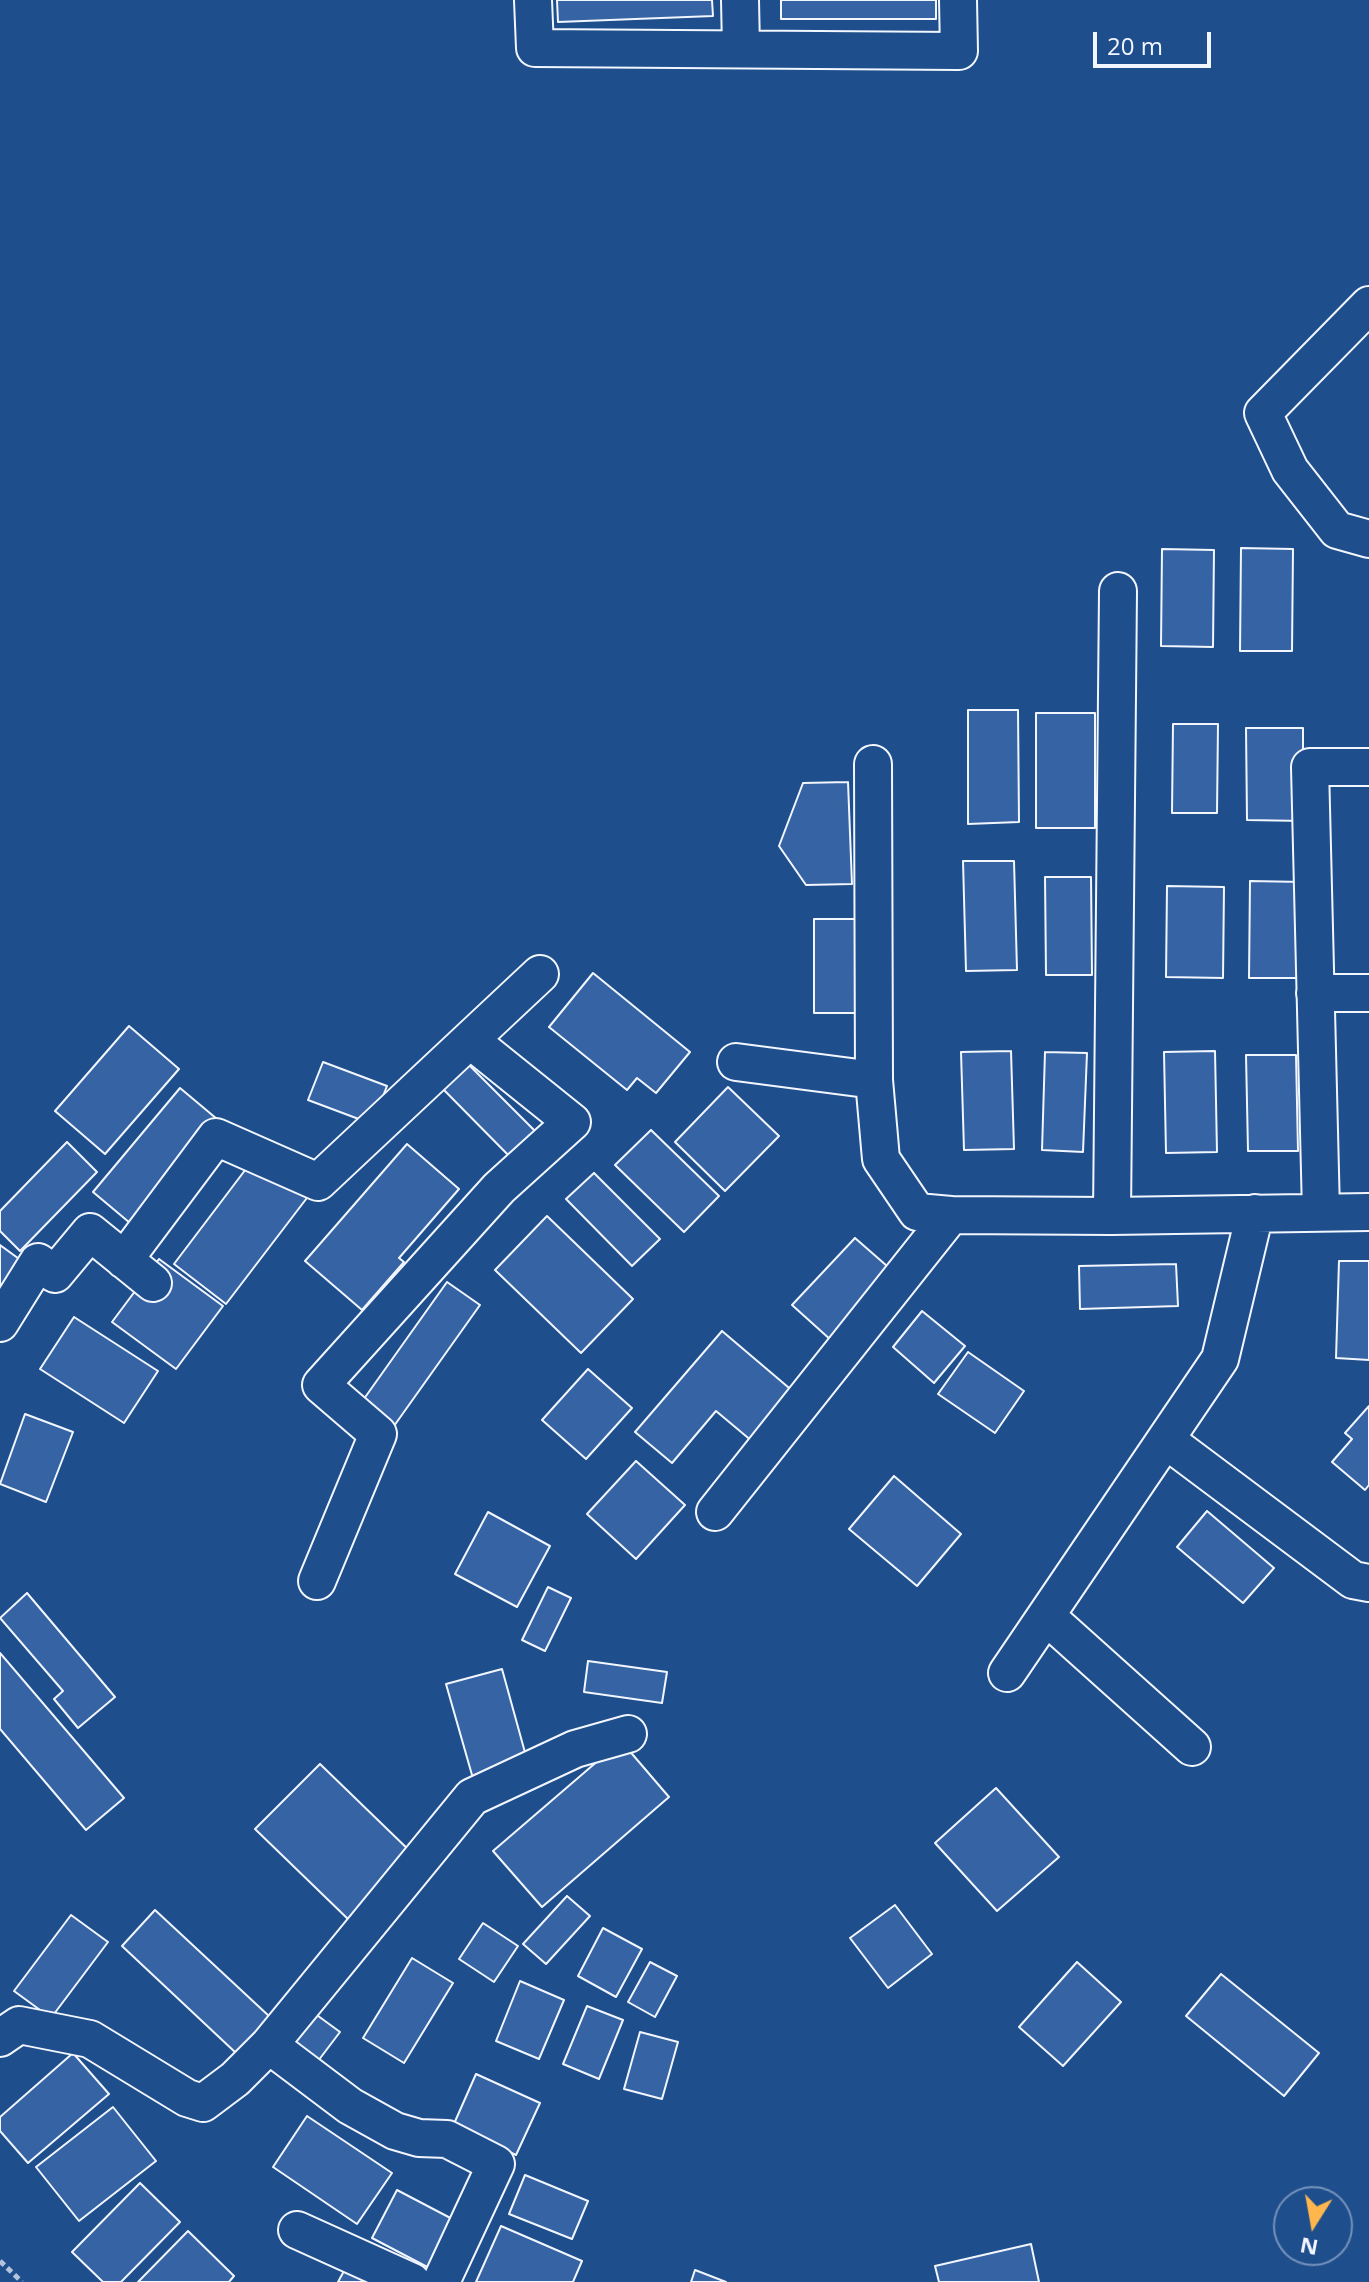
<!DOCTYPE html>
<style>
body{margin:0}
#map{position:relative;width:1369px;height:2282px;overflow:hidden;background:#1f4e8c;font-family:"Open Sans",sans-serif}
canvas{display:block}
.north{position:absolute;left:1273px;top:2186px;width:80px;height:80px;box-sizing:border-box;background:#1f4e8c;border:2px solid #7391ba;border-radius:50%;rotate:191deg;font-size:22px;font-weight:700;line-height:32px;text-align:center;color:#f2f6ff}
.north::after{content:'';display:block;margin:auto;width:28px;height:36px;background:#ffb74d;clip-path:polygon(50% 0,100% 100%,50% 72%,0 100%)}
.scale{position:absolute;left:1093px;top:32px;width:118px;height:36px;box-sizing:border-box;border:4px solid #f2f6ff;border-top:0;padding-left:10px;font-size:24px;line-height:28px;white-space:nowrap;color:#f2f6ff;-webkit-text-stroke:6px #1f4e8c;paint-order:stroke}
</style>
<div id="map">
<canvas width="1369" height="2282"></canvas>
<div class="north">N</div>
<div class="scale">20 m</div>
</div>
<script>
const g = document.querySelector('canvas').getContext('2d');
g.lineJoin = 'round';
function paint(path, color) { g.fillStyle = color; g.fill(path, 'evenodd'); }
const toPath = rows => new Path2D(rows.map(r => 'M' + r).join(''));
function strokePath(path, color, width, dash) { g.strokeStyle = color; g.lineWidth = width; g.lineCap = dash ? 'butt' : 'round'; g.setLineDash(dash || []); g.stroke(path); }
const building = toPath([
 [557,0,712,0,713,16,558,22,557,0],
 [781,0,936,0,936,19,781,19,781,0],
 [1241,548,1293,549,1292,651,1240,651,1241,548],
 [1162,549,1214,550,1213,647,1161,646,1162,549],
 [968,710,1018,710,1019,822,968,824,968,710],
 [1036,713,1095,713,1095,828,1036,828,1036,713],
 [1173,724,1218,724,1217,813,1172,813,1173,724],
 [1246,728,1303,728,1303,821,1247,820,1246,728],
 [848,782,852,884,806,885,779,846,803,783,848,782],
 [963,861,1014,861,1017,970,966,971,963,861],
 [1045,877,1091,877,1092,975,1046,975,1045,877],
 [1250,881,1303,882,1302,978,1249,978,1250,881],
 [1167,886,1224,887,1223,978,1166,977,1167,886],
 [814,919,866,919,866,1013,814,1013,814,919],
 [593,973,690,1052,656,1093,637,1078,627,1090,549,1027,593,973],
 [129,1026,179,1069,105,1154,55,1111,129,1026],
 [1011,1051,1014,1149,964,1150,961,1052,1011,1051],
 [1215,1051,1217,1152,1166,1153,1164,1052,1215,1051],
 [1045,1052,1087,1053,1083,1152,1042,1150,1045,1052],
 [1246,1055,1296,1055,1298,1151,1248,1151,1246,1055],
 [323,1062,387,1086,372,1124,308,1100,323,1062],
 [466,1062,543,1139,518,1165,441,1087,466,1062],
 [728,1087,779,1136,725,1191,675,1142,728,1087],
 [180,1088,217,1119,130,1223,93,1192,180,1088],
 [651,1130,719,1196,684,1232,615,1165,651,1130],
 [67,1142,97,1172,20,1251,0,1231,0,1211,67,1142],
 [407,1144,459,1189,399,1258,404,1262,362,1310,305,1261,407,1144],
 [255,1157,313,1190,226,1304,174,1264,255,1157],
 [594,1173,660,1239,632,1266,566,1199,594,1173],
 [547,1216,633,1299,581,1353,495,1270,547,1216],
 [855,1238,895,1273,832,1341,792,1305,855,1238],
 [0,1245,37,1272,0,1321,0,1245],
 [159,1259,223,1306,176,1369,112,1322,159,1259],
 [1339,1261,1369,1261,1369,1360,1336,1358,1339,1261],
 [1176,1264,1178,1306,1080,1309,1079,1266,1176,1264],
 [447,1282,480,1305,394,1426,361,1403,447,1282],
 [922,1311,965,1346,934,1383,893,1347,922,1311],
 [74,1317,158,1371,124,1423,40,1369,74,1317],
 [722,1331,795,1393,753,1442,716,1411,672,1463,635,1432,722,1331],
 [968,1352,1024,1391,995,1433,938,1394,968,1352],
 [588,1369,632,1408,586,1459,542,1420,588,1369],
 [1369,1406,1369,1485,1365,1490,1332,1462,1352,1439,1345,1433,1369,1406],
 [25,1414,73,1432,46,1502,0,1484,25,1414],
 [636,1461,685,1505,636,1559,587,1514,636,1461],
 [894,1476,961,1534,917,1586,849,1529,894,1476],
 [1207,1511,1274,1568,1243,1603,1177,1547,1207,1511],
 [488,1512,550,1546,517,1607,455,1574,488,1512],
 [548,1587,571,1598,545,1651,522,1640,548,1587],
 [27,1593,115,1697,78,1728,54,1699,63,1691,0,1618,27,1593],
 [0,1653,124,1798,86,1830,0,1729,0,1653],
 [588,1661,667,1672,662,1703,584,1692,588,1661],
 [502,1669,529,1767,474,1782,446,1684,502,1669],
 [621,1741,669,1797,542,1907,493,1851,621,1741],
 [320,1764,415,1856,350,1921,255,1829,320,1764],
 [996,1788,1059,1857,997,1911,935,1843,996,1788],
 [567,1896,590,1916,546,1964,523,1944,567,1896],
 [895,1905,932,1954,888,1988,850,1938,895,1905],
 [155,1910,270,2017,236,2053,122,1946,155,1910],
 [71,1915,108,1942,51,2018,14,1991,71,1915],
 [483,1923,518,1946,494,1982,459,1959,483,1923],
 [603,1928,642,1949,616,1997,578,1976,603,1928],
 [412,1958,453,1983,404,2063,363,2038,412,1958],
 [650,1962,677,1976,655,2017,628,2002,650,1962],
 [1077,1962,1121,2002,1063,2066,1019,2027,1077,1962],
 [1221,1974,1319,2053,1284,2096,1186,2016,1221,1974],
 [520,1981,564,2000,539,2059,496,2041,520,1981],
 [587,2006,623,2020,599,2079,563,2064,587,2006],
 [310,2010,340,2032,315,2065,285,2042,310,2010],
 [640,2032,678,2042,662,2099,624,2089,640,2032],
 [73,2053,109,2094,28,2163,0,2131,0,2117,73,2053],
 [476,2074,540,2103,516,2155,453,2126,476,2074],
 [113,2107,156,2161,79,2221,36,2167,113,2107],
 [307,2116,392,2173,357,2224,273,2167,307,2116],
 [525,2175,588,2201,572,2239,509,2214,525,2175],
 [140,2183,180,2222,121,2282,103,2282,72,2252,140,2183],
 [397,2190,458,2222,433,2270,372,2238,397,2190],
 [501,2226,582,2261,573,2282,476,2282,501,2226],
 [188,2231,234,2276,229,2282,138,2282,188,2231],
 [1031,2244,1039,2282,939,2282,935,2266,1031,2244],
 [351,2258,398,2282,338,2282,351,2258],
 [695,2270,726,2282,691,2282,695,2270]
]);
const path = toPath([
 [0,2261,22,2282]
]);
const minor = toPath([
 [533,0,535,48,959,51,958,0],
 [740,0,741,48],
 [1369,305,1263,413,1290,470,1337,530,1369,539],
 [873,764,874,1080],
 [1315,993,1369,993],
 [736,1062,874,1080,881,1159,917,1212,951,1215],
 [1321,1212,1310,767,1369,767],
 [1112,1216,1118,591],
 [124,1260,216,1137,318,1182,540,974],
 [0,1323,38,1262,55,1274,90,1232,153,1283],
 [1166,1440,1353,1580,1369,1583],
 [715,1512,951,1215,1112,1216,1369,1212],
 [317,1581,378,1434,321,1385,499,1188,572,1122,470,1040],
 [1046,1616,1192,1747],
 [1007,1673,1220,1359,1255,1213],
 [0,2038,19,2025,90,2039,187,2098,203,2103,235,2079,269,2045],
 [297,2230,412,2282],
 [441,2282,496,2164,447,2139,419,2138,395,2131,350,2106,269,2045,472,1797,575,1749,628,1734]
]);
paint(building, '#3563a3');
strokePath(building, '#f2f6ff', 2);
strokePath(minor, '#f2f6ff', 40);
strokePath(path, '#b3c4dc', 5, [6, 4]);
strokePath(minor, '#1f4e8c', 36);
</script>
